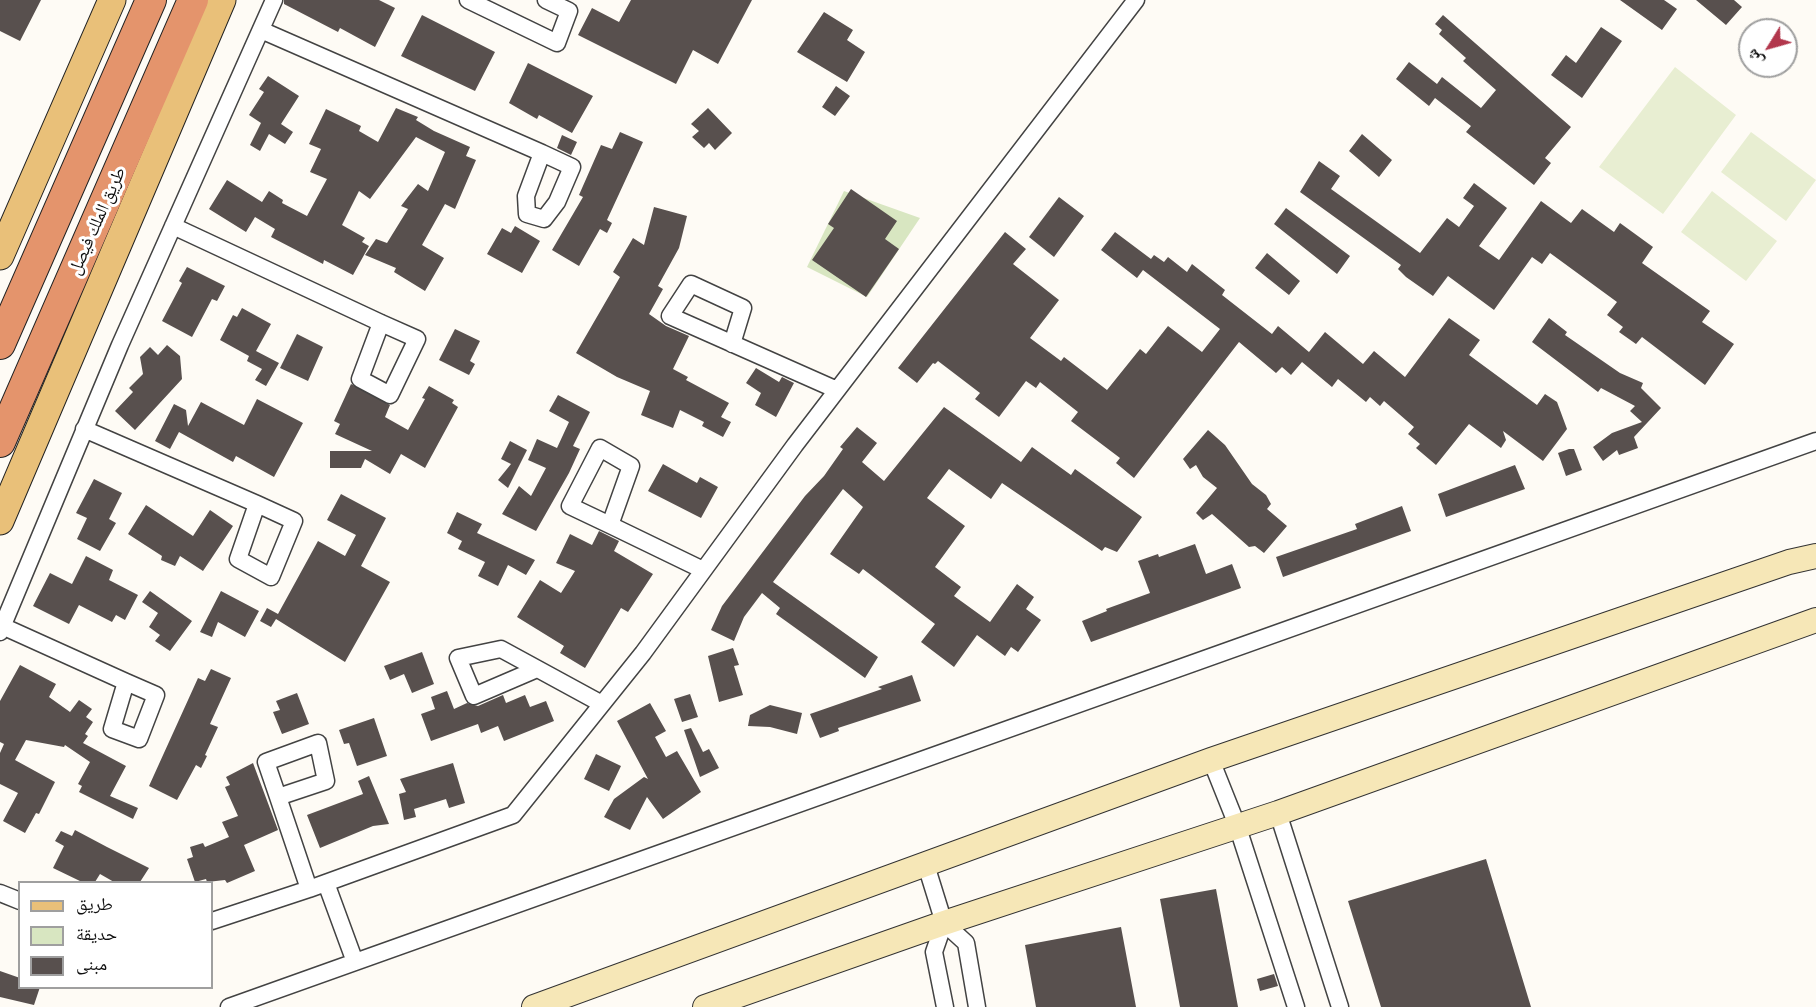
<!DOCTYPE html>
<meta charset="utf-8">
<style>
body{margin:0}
#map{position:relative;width:1816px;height:1007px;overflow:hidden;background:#fefbf5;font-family:"Crimson Pro","Noto Naskh Arabic",serif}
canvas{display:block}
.legend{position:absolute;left:18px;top:881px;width:195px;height:108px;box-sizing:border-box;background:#fff;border:2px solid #9f9f9f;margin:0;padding:8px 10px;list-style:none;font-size:18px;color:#101010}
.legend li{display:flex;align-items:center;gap:12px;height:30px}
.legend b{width:30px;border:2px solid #9f9f9f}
.north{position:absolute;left:1738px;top:18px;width:60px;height:60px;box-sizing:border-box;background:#fff;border:2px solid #9f9f9f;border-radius:50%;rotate:233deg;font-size:16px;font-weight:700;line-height:24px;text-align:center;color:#101010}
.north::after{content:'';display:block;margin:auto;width:21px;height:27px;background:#b2374c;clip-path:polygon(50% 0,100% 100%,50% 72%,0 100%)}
</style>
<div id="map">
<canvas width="1816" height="1007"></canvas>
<ul class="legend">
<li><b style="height:8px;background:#e9c079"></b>طريق</li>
<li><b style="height:16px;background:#d8e6c1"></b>حديقة</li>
<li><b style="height:16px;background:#58504e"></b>مبنى</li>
</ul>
<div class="north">ش</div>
</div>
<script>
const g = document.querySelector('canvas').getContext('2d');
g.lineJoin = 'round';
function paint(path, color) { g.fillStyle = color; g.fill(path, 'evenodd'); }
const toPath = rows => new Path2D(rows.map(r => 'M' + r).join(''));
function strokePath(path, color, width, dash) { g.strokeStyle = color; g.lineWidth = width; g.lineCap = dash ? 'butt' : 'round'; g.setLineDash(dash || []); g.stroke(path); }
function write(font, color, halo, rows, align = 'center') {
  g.font = font + ' "Crimson Pro","Noto Naskh Arabic",serif'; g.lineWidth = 6; g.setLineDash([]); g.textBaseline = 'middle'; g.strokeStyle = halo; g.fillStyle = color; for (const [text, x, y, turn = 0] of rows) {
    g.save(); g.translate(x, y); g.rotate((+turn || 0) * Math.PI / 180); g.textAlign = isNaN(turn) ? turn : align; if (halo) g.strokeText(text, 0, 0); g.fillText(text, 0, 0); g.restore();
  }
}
const green = toPath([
 [844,191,920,218,867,297,807,267]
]);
const pitch = toPath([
 [1675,67,1736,115,1663,214,1599,167],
 [1751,132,1816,180,1786,221,1721,172],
 [1712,191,1777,241,1746,281,1681,232]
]);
const building = toPath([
 [0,0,41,0,20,41,0,31],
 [284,0,379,0,395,8,375,47,340,28,338,32,284,4],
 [631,0,752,0,718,64,693,50,676,84,578,35,592,8,619,22],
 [1620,0,1664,0,1677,9,1662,30],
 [1696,0,1734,0,1742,7,1726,25],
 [824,12,853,30,847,40,865,52,847,82,797,52],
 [422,15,495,52,475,91,401,56],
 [1443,15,1571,127,1545,158,1551,163,1534,185,1466,132,1471,126,1435,98,1429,106,1396,79,1409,62,1437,84,1442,77,1481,108,1496,90,1463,61,1466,58,1439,34,1442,30,1435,24],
 [1601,27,1622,41,1582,98,1551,75,1566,55,1576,63],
 [528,63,593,96,572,133,539,115,537,119,509,103],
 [268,76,299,96,281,124,293,132,285,144,269,134,260,151,250,145,261,123,249,115,264,92,259,89],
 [836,86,850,96,835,116,822,107],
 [396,108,418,117,416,120,434,131,470,147,466,156,476,160,455,209,445,204,422,245,444,258,425,291,394,272,396,268,365,255,376,239,387,243,408,209,401,206,418,184,428,191,445,152,416,137,370,199,359,191,342,225,365,238,362,242,369,246,353,275,324,260,323,264,271,237,275,229,255,217,246,232,209,209,227,180,262,202,269,191,283,200,282,203,307,216,327,179,310,172,321,149,309,144,326,109,361,126,359,131,378,142],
 [708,108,732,133,715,150,709,143,704,148,692,137,699,131,691,124],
 [620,132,643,142,607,220,612,223,607,233,600,229,579,266,552,250,583,197,579,195,601,145,612,149],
 [1362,134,1392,160,1379,177,1349,151],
 [562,135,577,142,571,155,557,148],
 [1319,161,1340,176,1331,189,1420,253,1447,218,1459,227,1474,206,1463,198,1474,183,1507,208,1479,246,1499,260,1541,201,1571,223,1582,209,1614,232,1620,223,1653,247,1642,263,1710,311,1702,322,1734,344,1705,385,1642,337,1636,344,1619,332,1623,327,1607,315,1617,302,1550,253,1542,264,1532,257,1494,310,1448,276,1433,296,1406,277,1398,269,1401,265,1300,192],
 [851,189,897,221,885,239,899,249,866,297,812,260,834,228,828,224],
 [1059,197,1084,216,1054,257,1029,237],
 [654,207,687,216,679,248,658,286,663,289,649,314,666,326,689,336,673,369,688,377,686,380,729,403,721,417,731,422,723,437,702,426,704,422,680,410,673,428,641,415,650,391,617,377,576,353,620,277,613,272,633,238,644,245],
 [1286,208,1350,256,1337,274,1274,224],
 [515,226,540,241,522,273,487,254,502,228,511,233],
 [1005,232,1026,249,1013,264,1059,300,1030,338,1061,361,1064,357,1107,390,1140,349,1146,354,1168,326,1202,352,1220,329,1143,270,1137,278,1101,250,1115,232,1151,259,1154,255,1164,262,1168,257,1187,272,1192,264,1225,290,1222,295,1272,334,1278,326,1309,352,1325,332,1363,364,1374,351,1405,377,1449,318,1480,340,1469,355,1537,405,1545,394,1557,402,1567,429,1543,461,1503,431,1506,440,1501,448,1469,424,1436,465,1416,448,1420,444,1408,434,1414,427,1384,401,1380,406,1370,397,1366,402,1338,379,1332,387,1302,362,1291,375,1282,367,1276,373,1239,342,1134,478,1116,463,1120,458,1071,421,1078,412,1040,382,1036,388,1026,381,999,417,975,399,980,393,938,361,935,364,933,363,917,383,898,368],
 [1267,253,1300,281,1289,295,1255,268],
 [187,267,225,286,217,301,212,299,192,337,162,321,182,283,179,281],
 [242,308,271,324,256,351,279,363,266,386,255,380,262,369,247,361,249,356,220,340,233,315,237,317],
 [1549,318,1567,332,1565,335,1620,373,1643,383,1641,388,1661,408,1634,437,1638,448,1619,455,1617,450,1603,461,1593,447,1612,433,1642,422,1630,411,1635,406,1601,388,1598,392,1532,342],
 [455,329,480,341,470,361,475,364,469,375,439,360],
 [297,334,323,347,308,381,280,368],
 [167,345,180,356,182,379,135,430,115,411,133,392,129,388,143,374,140,357,150,347,158,355],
 [756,368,779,382,782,377,794,383,776,417,755,405,761,393,746,383],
 [351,384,390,405,385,417,408,430,425,399,422,398,429,386,454,400,452,403,458,407,425,468,401,454,390,474,365,459,361,468,330,468,330,451,372,451,335,434,340,424,334,421],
 [558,395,590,412,573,446,580,449,569,473,536,531,502,514,519,486,531,496,546,468,528,460,537,439,557,448,569,422,549,411],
 [257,399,303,423,274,477,236,456,233,462,179,432,170,449,155,441,174,404,186,410,188,426,201,402,244,425],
 [944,407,1021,462,1032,447,1071,475,1075,469,1142,517,1117,552,1105,547,1102,551,1002,483,991,499,949,469,927,498,965,526,935,567,961,587,954,596,990,622,1017,584,1034,597,1026,609,1041,620,1018,652,1011,647,1005,656,977,635,954,667,921,642,935,624,863,569,859,574,830,554,863,507,843,489,773,582,878,657,865,678,776,614,780,608,762,593,744,617,734,641,711,630,722,606,805,496,824,476,843,449,840,447,857,427,877,443,862,462,884,481],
 [1208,430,1225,445,1252,484,1266,495,1271,504,1267,509,1287,526,1264,553,1255,546,1249,547,1212,514,1203,520,1196,513,1217,488,1203,477,1196,465,1190,469,1183,459],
 [510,441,527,450,508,488,498,480,511,464,501,459],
 [1569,449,1574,449,1582,470,1566,476,1558,453],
 [663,464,697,483,700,477,718,487,701,518,648,491],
 [1515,465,1525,489,1446,517,1438,494],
 [94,479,122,493,109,519,116,523,100,551,77,539,87,518,76,513],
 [341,494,386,518,361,566,390,582,345,662,276,619,271,627,260,621,267,608,278,614,318,541,345,556,356,535,327,520],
 [146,505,193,536,210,510,233,526,203,571,180,556,175,566,161,560,162,556,128,534],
 [1402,506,1411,531,1283,577,1276,557,1357,529,1355,524],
 [457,512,482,524,477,533,535,560,526,575,508,565,498,586,478,576,485,562,458,549,462,541,447,533],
 [599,531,619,541,614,551,653,574,628,612,621,608,585,668,560,653,564,646,517,617,540,580,561,593,575,571,556,563,570,534,592,545],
 [1195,544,1206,574,1232,564,1241,588,1091,642,1082,621,1107,611,1106,609,1150,593,1138,561,1158,554,1159,557],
 [86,556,113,570,109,580,138,595,125,620,116,615,112,622,79,605,69,624,33,606,50,573,72,584],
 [150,591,192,621,170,651,155,641,160,635,149,627,158,613,142,602],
 [221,591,259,611,245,637,218,622,212,637,200,632],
 [733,648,739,665,734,666,743,695,719,702,708,656],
 [422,652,434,684,412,693,404,674,390,680,384,666],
 [20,665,56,684,49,697,70,712,79,700,92,709,86,717,93,722,85,734,88,736,83,743,126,766,110,796,138,808,133,819,79,792,82,786,78,784,90,762,65,745,64,747,26,740,15,760,55,782,39,814,36,813,25,833,3,821,18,793,0,784,0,753,4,744,0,742,0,701],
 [211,669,231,678,210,724,218,727,205,755,207,756,201,768,196,765,177,800,149,786,198,678,205,681],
 [912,675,921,701,838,728,839,731,820,738,810,714,882,689,878,687],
 [447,691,454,709,467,703,478,706,503,695,506,703,525,695,530,707,546,701,554,721,504,741,498,726,481,733,478,724,431,741,421,714,435,709,431,697],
 [297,693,309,724,282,734,273,712,280,710,276,701],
 [690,694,698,717,682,722,674,699],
 [650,703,666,731,655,737,666,757,677,751,701,792,663,819,647,797,630,830,604,817,614,799,644,777,648,779,617,721],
 [770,705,802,713,797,734,770,727,748,726,750,715],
 [374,718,387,756,357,766,349,743,344,744,339,730],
 [691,728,703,752,709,749,719,768,700,777,684,730],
 [596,754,621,766,609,791,584,779],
 [253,763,278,830,244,845,255,871,227,883,225,880,207,882,206,879,195,882,187,859,193,857,190,847,203,843,205,847,229,837,222,822,238,816,225,787,230,785,226,777],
 [453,763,465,803,449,808,446,799,414,809,416,817,404,820,399,794,406,792,400,779],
 [369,776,389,824,373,826,320,848,307,815,363,794,358,781],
 [75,830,107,847,149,868,140,882,114,882,100,874,95,882,82,882,53,868,64,846,55,841,61,831,72,836],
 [1486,859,1531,1007,1381,1007,1348,901],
 [1216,889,1238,1007,1180,1007,1160,899],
 [1121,927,1136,1007,1036,1007,1025,945],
 [0,971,20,978,20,987,40,987,34,1005,0,997],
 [1274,974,1278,986,1260,991,1257,979]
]);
const street = toPath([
 [468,0,557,43,569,11,546,0],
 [261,30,542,153,572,167,557,202,544,219,527,214,526,196,542,153],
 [173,226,381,323,417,339,390,395,360,379,381,323],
 [732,344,743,308,691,284,670,316,837,390],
 [84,429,257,504,294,521,271,577,238,559,257,504],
 [610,525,631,466,600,448,570,506,610,525,703,570],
 [2,626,126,682,156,695,139,739,112,729,126,682],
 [0,632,120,345,274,0],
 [537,669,474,696,458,658,501,649,602,704],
 [1211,760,1237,825,1296,1007],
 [278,797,326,781,318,743,266,762,278,797,309,889],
 [1278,813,1340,1007],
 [926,865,944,923,966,943,977,1007],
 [326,883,355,962],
 [0,893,20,901],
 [212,921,309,889,513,815,643,653,795,445,1136,0],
 [944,923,934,952,945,1007],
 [229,1007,1816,441]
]);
const secondary = toPath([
 [534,1007,1211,760,1789,562,1816,556],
 [705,1007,944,923,1278,813,1816,620]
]);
const primary = toPath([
 [0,256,112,0],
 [0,521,222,0]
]);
const highway = toPath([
 [0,344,151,0],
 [0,442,193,0]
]);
const streetNames = [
 ["طريق الملك فيصل",97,221,-66]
];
paint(green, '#d8e6c1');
paint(pitch, '#e8eed2');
paint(building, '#58504e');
strokePath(street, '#434343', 19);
strokePath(secondary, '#323232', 26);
strokePath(primary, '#212121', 29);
strokePath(highway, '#212121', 32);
strokePath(street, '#fff', 16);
strokePath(secondary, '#f6e7b7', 24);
strokePath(primary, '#e9c079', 27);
strokePath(highway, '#e4946c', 30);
write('18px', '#101010', '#fff', streetNames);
</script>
